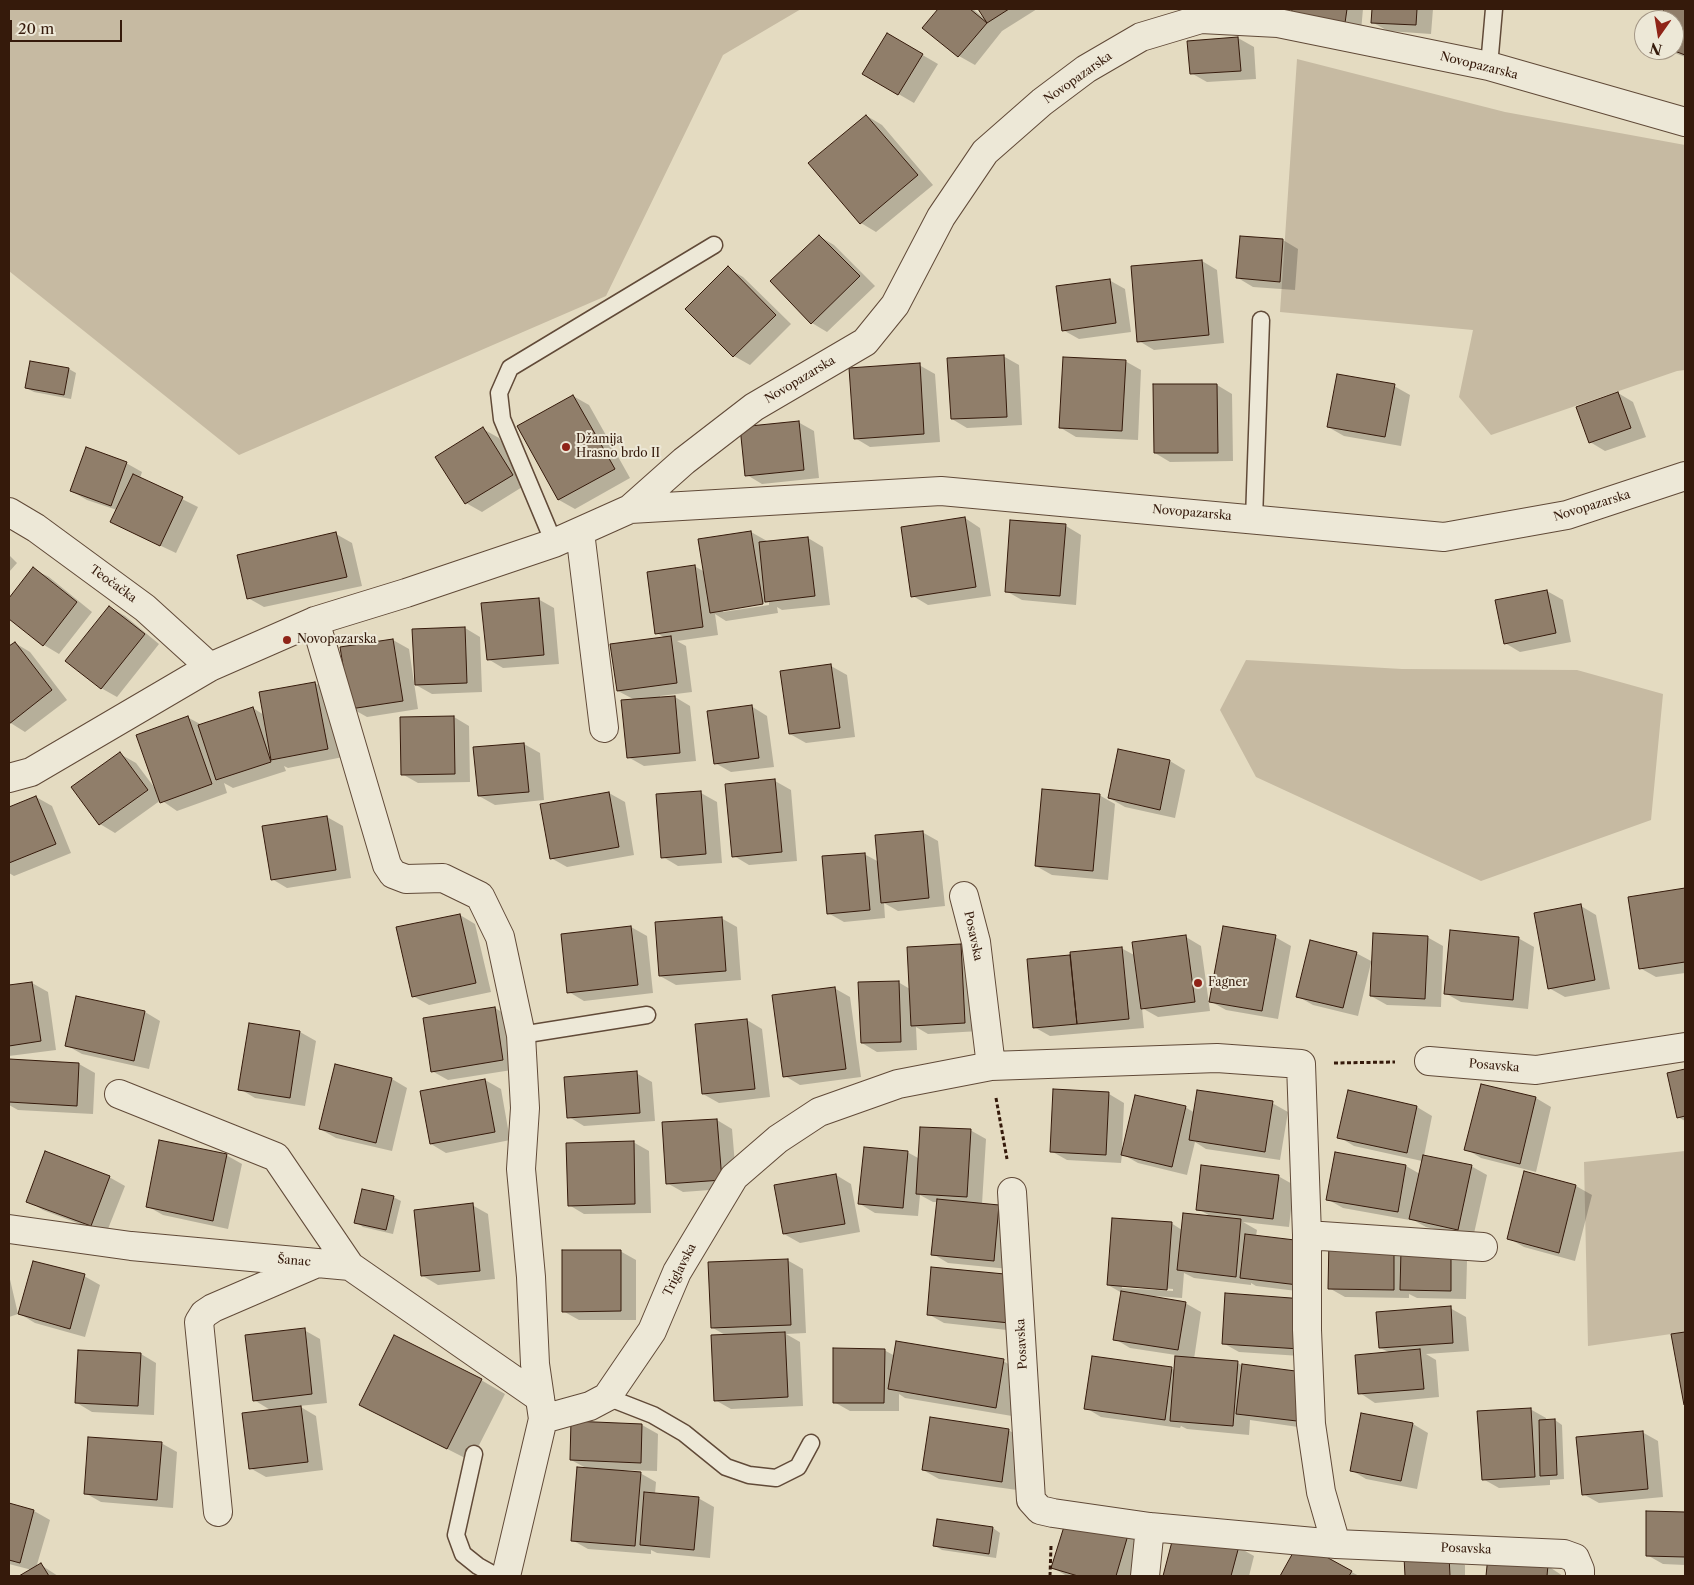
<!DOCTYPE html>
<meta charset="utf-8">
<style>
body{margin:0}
#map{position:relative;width:1694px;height:1585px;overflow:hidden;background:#e4dbc1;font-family:"Libre Caslon Text",serif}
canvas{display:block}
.frame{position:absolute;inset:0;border:10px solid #351a0b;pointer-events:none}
.north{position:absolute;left:1634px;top:10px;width:50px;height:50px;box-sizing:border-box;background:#ede8d7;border:1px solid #a39685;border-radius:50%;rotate:193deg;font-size:14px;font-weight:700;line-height:20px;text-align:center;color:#351a0b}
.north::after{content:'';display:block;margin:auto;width:18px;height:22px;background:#8f2418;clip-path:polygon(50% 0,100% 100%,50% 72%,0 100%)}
.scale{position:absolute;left:10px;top:20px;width:112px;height:22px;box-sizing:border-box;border:2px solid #351a0b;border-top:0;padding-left:6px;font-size:15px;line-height:18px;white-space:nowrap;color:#351a0b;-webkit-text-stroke:4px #ede8d7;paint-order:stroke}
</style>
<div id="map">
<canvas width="1694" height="1585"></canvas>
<div class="frame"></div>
<div class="north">N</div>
<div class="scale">20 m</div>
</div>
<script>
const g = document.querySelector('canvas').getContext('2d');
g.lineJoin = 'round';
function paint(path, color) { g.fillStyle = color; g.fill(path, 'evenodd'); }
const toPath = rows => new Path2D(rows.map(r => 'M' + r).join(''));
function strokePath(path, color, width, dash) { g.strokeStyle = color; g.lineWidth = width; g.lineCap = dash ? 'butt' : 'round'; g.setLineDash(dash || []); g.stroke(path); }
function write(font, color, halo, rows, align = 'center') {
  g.font = font + ' "Libre Caslon Text",serif'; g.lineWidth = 4; g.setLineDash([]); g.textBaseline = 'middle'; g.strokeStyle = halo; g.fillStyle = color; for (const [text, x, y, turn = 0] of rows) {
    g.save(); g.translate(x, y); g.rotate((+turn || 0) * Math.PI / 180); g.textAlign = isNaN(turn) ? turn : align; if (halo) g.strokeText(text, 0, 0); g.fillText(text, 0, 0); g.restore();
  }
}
const green = toPath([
 [9,9,801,9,723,55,606,296,239,455,9,271],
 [1297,59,1505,112,1685,145,1685,370,1677,371,1491,435,1459,397,1473,330,1280,312],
 [1246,660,1402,669,1577,670,1663,694,1651,820,1481,881,1256,777,1220,710],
 [1685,1151,1685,1332,1588,1346,1584,1162]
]);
const shadow = toPath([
 [940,9,973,9,985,19,979,9,1037,9,1002,31,975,65,959,56,924,28],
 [1293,9,1363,9,1361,31,1293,17],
 [1373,9,1433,9,1431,34,1388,31,1372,22],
 [1665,9,1685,9,1685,57,1667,50,1674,50,1674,20,1660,20],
 [888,35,938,64,914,103,864,74],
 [1238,38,1254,47,1256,79,1207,82,1191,73,1189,42],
 [867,116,882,125,933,185,876,232,861,223],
 [819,236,834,245,875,286,827,332,812,323],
 [1283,240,1298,249,1295,290,1253,287,1238,278],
 [1202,261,1217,270,1224,343,1154,350,1139,341],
 [728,268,743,277,791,324,750,365,734,356,687,309],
 [1109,280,1125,289,1131,332,1079,339,1063,330],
 [1003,356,1019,365,1022,425,967,428,952,419],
 [1125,361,1141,370,1138,440,1076,437,1061,428],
 [919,365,935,374,940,442,870,447,855,438],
 [69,369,76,373,71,399,34,392,26,388],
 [1217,385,1232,394,1233,461,1170,462,1155,453],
 [1394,386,1410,395,1401,446,1344,436,1328,427],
 [1618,393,1633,402,1646,437,1605,451,1590,442],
 [573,396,589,405,630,478,575,509,559,500,519,426],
 [798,422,814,431,819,478,762,484,747,475],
 [483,429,499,438,527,484,482,512,466,503],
 [126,463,142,472,140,478,198,507,176,553,127,530,117,510,87,500,71,491],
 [965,518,980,528,991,596,928,605,913,596],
 [1066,526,1081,535,1076,605,1022,600,1006,591],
 [751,532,767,541,808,538,823,547,830,605,782,610,777,607,778,613,726,621,715,614,718,635,677,641,686,646,692,692,660,696,660,698,675,697,690,706,696,761,644,766,628,757,635,700,618,691,665,638,657,633,694,566,705,572],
 [769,602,769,605,723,612,723,609],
 [336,534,352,543,362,586,264,607,248,598],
 [9,555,17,563,9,572],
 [33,569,49,577,92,612,59,654,44,645,9,618,9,600],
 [1547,591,1563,600,1571,642,1520,652,1505,643],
 [538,599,554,608,559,664,503,668,488,659],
 [109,607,125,616,159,644,117,697,101,688],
 [465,628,480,637,482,692,432,694,416,685],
 [393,640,409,649,418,709,367,717,351,708],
 [15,643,30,652,67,700,25,732,9,722,9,648],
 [831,666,847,675,855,737,806,743,790,734],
 [315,683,330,692,343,757,288,768,284,766,286,771,233,788,224,783,227,793,177,811,161,800,115,833,100,824,120,754,136,763,157,791,187,717,202,725,253,708,264,715],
 [751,706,767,716,774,767,731,772,715,763],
 [454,717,469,726,470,782,418,783,402,774],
 [524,744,540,753,544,800,495,805,479,796],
 [1119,751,1170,761,1185,770,1175,818,1125,807,1109,798],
 [775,781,791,790,797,861,749,865,734,856],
 [609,793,625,802,634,855,567,867,551,858],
 [701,793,717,802,722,863,678,866,663,857],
 [1099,795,1115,804,1108,880,1052,875,1036,866],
 [36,797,52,806,71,853,14,876,9,873,9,808],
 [327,817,343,826,351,878,287,888,272,879],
 [922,832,938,841,945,906,898,911,884,903,885,918,844,922,828,913,864,854,879,862],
 [1685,890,1685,973,1656,977,1640,968,1629,898],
 [1581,906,1596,915,1610,989,1565,997,1549,988],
 [460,915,475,924,491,992,429,1005,413,996],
 [721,918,737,927,741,980,676,985,660,976],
 [631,927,647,936,653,993,584,1001,569,992],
 [1186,937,1201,946,1210,1011,1158,1017,1142,1008,1144,1028,1050,1036,1034,1027,1028,960,1071,957,1121,948,1136,956],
 [1275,937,1291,946,1278,1019,1226,1010,1210,1001],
 [1427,937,1443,946,1441,1007,1387,1005,1371,996,1371,963,1358,1016,1313,1005,1297,996,1356,953,1373,962],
 [1518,938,1534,947,1528,1009,1461,1002,1445,993],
 [961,946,976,955,980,1031,928,1034,916,1027,917,1050,877,1052,862,1043,898,982,910,989],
 [32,983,48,992,56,1050,9,1056,9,987],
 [834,988,850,997,861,1077,800,1085,785,1076],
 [495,1008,510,1017,518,1069,448,1080,432,1071],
 [145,1012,160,1021,149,1069,82,1054,66,1045],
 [747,1020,762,1029,770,1097,719,1103,703,1094],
 [250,1024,300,1032,316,1041,305,1106,255,1098,240,1089],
 [9,1060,79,1064,95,1073,93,1114,18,1110,9,1105],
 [336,1066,392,1079,407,1088,392,1151,336,1138,320,1129],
 [1685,1071,1685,1121,1678,1117,1668,1074],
 [636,1073,652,1082,655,1121,584,1126,569,1117],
 [485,1080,501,1089,510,1140,446,1153,431,1144],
 [1482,1085,1536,1098,1551,1107,1536,1172,1481,1158,1466,1149],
 [1109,1094,1124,1103,1122,1149,1124,1149,1185,1107,1195,1113,1272,1103,1288,1112,1280,1160,1206,1149,1195,1142,1187,1175,1138,1163,1122,1154,1121,1163,1067,1160,1051,1151],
 [1417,1107,1432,1116,1424,1156,1471,1166,1487,1175,1473,1238,1426,1227,1415,1221,1343,1208,1327,1199,1406,1166,1420,1174,1422,1161,1354,1146,1339,1137],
 [717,1120,732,1129,737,1188,683,1192,667,1183],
 [970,1130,986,1139,982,1204,999,1206,1014,1215,1009,1269,948,1263,933,1254,938,1202,933,1202,920,1195,918,1216,875,1213,860,1204,907,1152,920,1159],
 [633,1142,649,1151,651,1213,584,1214,569,1205],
 [226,1155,242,1164,228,1229,163,1215,147,1206],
 [1525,1173,1576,1186,1592,1195,1575,1261,1524,1247,1508,1238],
 [836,1175,851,1184,860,1232,800,1243,784,1234],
 [1278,1176,1294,1185,1289,1227,1243,1222,1257,1230,1256,1236,1313,1293,1256,1286,1251,1283,1251,1285,1194,1278,1184,1273,1182,1298,1154,1296,1153,1298,1185,1303,1201,1312,1194,1359,1238,1363,1243,1366,1312,1429,1250,1420,1249,1435,1187,1429,1181,1426,1180,1428,1101,1417,1086,1408,1093,1358,1172,1369,1175,1370,1176,1355,1130,1348,1115,1339,1122,1293,1108,1285,1171,1223,1182,1230,1212,1217,1198,1209],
 [1122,1285,1173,1289,1173,1291,1122,1288],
 [109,1177,125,1186,106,1234,43,1210,28,1201],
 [393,1197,401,1201,393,1234,363,1227,356,1222],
 [472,1205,488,1214,495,1279,438,1285,423,1276],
 [1330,1242,1451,1252,1467,1261,1466,1299,1417,1298,1409,1294,1409,1298,1345,1297,1329,1288],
 [620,1251,636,1260,636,1320,579,1320,563,1311],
 [787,1260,803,1269,806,1333,786,1334,800,1342,803,1406,731,1409,715,1400,727,1336,713,1328],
 [9,1275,18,1314,9,1317],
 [84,1276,100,1285,85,1337,35,1323,20,1314],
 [1030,1285,1025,1332,944,1323,928,1314],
 [1303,1300,1316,1357,1239,1352,1223,1343],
 [1450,1308,1466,1317,1469,1351,1426,1354,1436,1360,1439,1397,1375,1403,1360,1393,1391,1353,1380,1348],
 [304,1330,320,1339,327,1403,299,1406,316,1416,323,1470,266,1477,250,1468,272,1411,254,1400],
 [1685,1333,1685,1404,1673,1335],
 [884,1350,895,1356,1003,1361,1019,1370,1012,1416,905,1398,899,1394,899,1411,850,1411,834,1402],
 [141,1354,156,1363,154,1415,92,1412,77,1403],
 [481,1380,505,1394,471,1461,384,1417,360,1404],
 [1530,1409,1546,1418,1546,1421,1555,1420,1562,1425,1564,1479,1550,1480,1550,1485,1499,1488,1483,1479],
 [573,1422,642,1425,658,1434,657,1471,624,1470,624,1472,640,1473,656,1482,655,1494,698,1498,714,1507,710,1558,657,1553,651,1550,651,1554,588,1549,572,1540,588,1469,571,1460],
 [1413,1424,1428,1433,1417,1489,1366,1479,1351,1470],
 [1008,1430,1024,1439,1017,1490,939,1479,923,1470],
 [1642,1432,1658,1441,1663,1497,1599,1503,1583,1494],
 [161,1443,177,1452,173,1508,101,1502,85,1493],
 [9,1504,34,1511,50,1520,36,1568,41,1565,58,1576,22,1576,32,1570,9,1564],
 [1648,1512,1685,1513,1685,1565,1663,1564,1647,1555],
 [993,1528,1000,1533,996,1558,942,1550,935,1546],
 [1176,1531,1238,1547,1254,1556,1249,1576,1165,1576],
 [1128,1536,1144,1545,1134,1576,1067,1576,1053,1568],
 [1300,1544,1359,1576,1281,1576],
 [1449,1556,1465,1565,1465,1576,1406,1576,1405,1558],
 [1490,1557,1548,1566,1563,1576,1487,1576]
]);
const building = toPath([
 [938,9,970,9,987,23,958,57,922,28,938,9],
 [978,9,1009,9,987,23,978,9],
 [1292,9,1347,9,1345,23,1291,18,1292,9],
 [1372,9,1417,9,1416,25,1371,23,1372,9],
 [1664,9,1685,9,1685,55,1672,50,1674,50,1674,20,1659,20,1664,9],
 [887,33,923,54,898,95,862,74,887,33],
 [1238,37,1241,71,1190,74,1187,41,1238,37],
 [866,115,918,175,860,224,808,163,866,115],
 [819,235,860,276,811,324,770,281,819,235],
 [1240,236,1283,239,1280,282,1236,278,1240,236],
 [1202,260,1209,335,1137,342,1131,266,1202,260],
 [728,266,776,315,733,357,685,309,728,266],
 [1110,279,1116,323,1062,331,1056,286,1110,279],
 [1004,355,1007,417,951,419,947,358,1004,355],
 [1063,357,1126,360,1122,431,1059,428,1063,357],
 [30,361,69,368,64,395,25,388,30,361],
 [920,363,924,434,854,439,849,368,920,363],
 [1337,374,1395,384,1385,437,1327,427,1337,374],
 [1153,384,1217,384,1218,453,1154,453,1153,384],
 [1618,392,1631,428,1589,443,1576,407,1618,392],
 [573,395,615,469,558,500,517,426,573,395],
 [799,421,804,470,745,476,740,427,799,421],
 [483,427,513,475,465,504,435,457,483,427],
 [86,447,127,462,111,506,70,491,86,447],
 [133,474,183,497,160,546,110,522,133,474],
 [965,517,976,587,911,597,901,527,965,517],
 [1010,520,1066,524,1060,596,1005,592,1010,520],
 [751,531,763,604,710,613,698,539,751,531],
 [336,532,347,577,247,599,237,555,336,532],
 [808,537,815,596,765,602,759,542,808,537],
 [695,565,703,627,655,634,647,572,695,565],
 [33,567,77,602,43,646,9,619,9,598,33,567],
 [1547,590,1556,633,1504,644,1495,600,1547,590],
 [539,598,544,655,487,660,481,603,539,598],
 [109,606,145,634,101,689,65,661,109,606],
 [465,627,467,683,415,685,412,629,465,627],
 [671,636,677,683,617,691,610,644,671,636],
 [393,639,403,701,350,709,340,647,393,639],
 [15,642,52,690,9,724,9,646,15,642],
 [831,664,840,728,789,734,780,671,831,664],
 [315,682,328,749,271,760,259,692,315,682],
 [675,696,680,753,627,758,621,700,675,696],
 [752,705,759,758,714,764,707,711,752,705],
 [253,707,271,762,216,780,198,725,253,707],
 [188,716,212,784,160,803,136,735,188,716],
 [454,716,455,774,401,775,400,717,454,716],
 [524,743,529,792,478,796,473,747,524,743],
 [1118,749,1170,760,1160,810,1108,798,1118,749],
 [120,752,148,790,99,825,71,787,120,752],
 [775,779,782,852,732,857,725,784,775,779],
 [1042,789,1100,794,1093,871,1035,866,1042,789],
 [701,791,706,854,661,858,656,794,701,791],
 [609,792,619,847,550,859,540,804,609,792],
 [36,796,56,844,9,863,9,807,36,796],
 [327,816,336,870,271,880,262,826,327,816],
 [923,831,929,898,881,903,875,835,923,831],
 [865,853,870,910,827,914,822,856,865,853],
 [1685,888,1685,962,1639,969,1628,897,1685,888],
 [1581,904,1595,980,1548,989,1534,913,1581,904],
 [460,914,476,983,412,997,396,927,460,914],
 [722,917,726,971,659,976,655,922,722,917],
 [631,926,638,985,567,993,561,934,631,926],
 [1223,926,1276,935,1262,1011,1209,1002,1223,926],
 [1450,930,1519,937,1513,1000,1444,994,1450,930],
 [1373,933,1428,936,1425,999,1370,996,1373,933],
 [1186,935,1195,1002,1141,1009,1132,942,1186,935],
 [1310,940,1357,952,1343,1008,1296,997,1310,940],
 [961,944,965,1023,911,1026,907,947,961,944],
 [1122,947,1129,1019,1077,1024,1070,952,1122,947],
 [1070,955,1077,1024,1033,1028,1027,959,1070,955],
 [899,981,901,1042,861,1043,858,982,899,981],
 [32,982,41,1041,9,1046,9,985,32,982],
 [835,987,846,1069,783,1077,772,995,835,987],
 [76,996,145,1011,134,1061,65,1046,76,996],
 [495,1007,503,1060,431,1072,423,1018,495,1007],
 [747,1019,755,1089,702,1094,695,1024,747,1019],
 [249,1023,300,1031,290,1098,238,1090,249,1023],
 [9,1059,79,1063,77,1106,9,1102,9,1059],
 [335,1064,392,1078,376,1143,319,1129,335,1064],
 [1685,1069,1685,1116,1677,1118,1667,1073,1685,1069],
 [637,1071,640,1113,567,1118,564,1077,637,1071],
 [485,1079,495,1132,430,1144,420,1091,485,1079],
 [1481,1084,1536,1097,1520,1164,1464,1150,1481,1084],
 [1053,1089,1109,1092,1106,1155,1050,1152,1053,1089],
 [1197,1090,1273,1101,1265,1152,1189,1140,1197,1090],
 [1348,1090,1417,1106,1407,1153,1337,1138,1348,1090],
 [1135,1095,1186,1106,1172,1167,1121,1155,1135,1095],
 [717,1119,722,1180,666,1184,662,1122,717,1119],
 [920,1127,971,1129,967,1197,916,1194,920,1127],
 [159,1140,227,1154,213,1221,146,1207,159,1140],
 [634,1141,635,1204,568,1206,566,1143,634,1141],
 [864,1147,908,1151,903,1208,858,1204,864,1147],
 [45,1151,110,1176,91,1226,26,1202,45,1151],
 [1335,1152,1406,1165,1398,1212,1326,1200,1335,1152],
 [1423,1155,1472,1165,1458,1230,1409,1219,1423,1155],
 [1201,1165,1279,1175,1273,1219,1196,1210,1201,1165],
 [1524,1171,1576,1185,1559,1253,1507,1239,1524,1171],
 [836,1174,845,1224,783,1234,774,1185,836,1174],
 [362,1189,394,1196,386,1230,354,1223,362,1189],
 [937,1199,999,1205,994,1261,931,1255,937,1199],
 [473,1203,480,1271,421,1276,414,1210,473,1203],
 [1183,1213,1241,1219,1236,1277,1177,1270,1183,1213],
 [1112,1218,1172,1222,1167,1290,1107,1285,1112,1218],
 [1245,1234,1303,1241,1298,1285,1240,1278,1245,1234],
 [1329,1240,1394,1242,1394,1290,1328,1289,1329,1240],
 [562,1250,621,1250,621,1311,562,1312,562,1250],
 [1401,1250,1451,1251,1451,1291,1400,1290,1401,1250],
 [788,1259,791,1325,711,1328,708,1262,788,1259],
 [33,1261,85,1274,70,1329,18,1314,33,1261],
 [931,1267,1015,1275,1010,1323,927,1315,931,1267],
 [1121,1291,1186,1302,1178,1350,1113,1340,1121,1291],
 [1225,1293,1304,1299,1300,1349,1222,1344,1225,1293],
 [1451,1306,1453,1343,1379,1348,1376,1312,1451,1306],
 [305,1328,312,1394,253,1401,245,1335,305,1328],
 [785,1332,788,1397,714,1401,711,1335,785,1332],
 [1685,1332,1685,1405,1684,1405,1671,1334,1685,1332],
 [394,1335,482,1379,447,1449,359,1405,394,1335],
 [896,1341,1004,1359,996,1408,888,1389,896,1341],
 [833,1348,885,1349,884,1403,833,1403,833,1348],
 [1420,1349,1424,1389,1358,1394,1355,1355,1420,1349],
 [78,1350,141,1353,138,1406,75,1403,78,1350],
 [1092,1356,1172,1367,1165,1420,1084,1409,1092,1356],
 [1175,1356,1238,1361,1233,1426,1170,1421,1175,1356],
 [1242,1364,1303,1372,1297,1421,1236,1414,1242,1364],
 [301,1406,308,1462,249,1469,242,1413,301,1406],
 [1531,1408,1535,1477,1482,1480,1477,1411,1531,1408],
 [1361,1413,1413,1423,1401,1481,1350,1471,1361,1413],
 [930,1417,1009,1429,1002,1482,922,1470,930,1417],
 [1555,1419,1557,1475,1540,1476,1539,1420,1555,1419],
 [571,1421,642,1424,641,1463,570,1460,571,1421],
 [1643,1431,1648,1489,1582,1495,1576,1437,1643,1431],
 [88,1437,162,1442,157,1500,84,1494,88,1437],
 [577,1467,641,1472,635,1546,571,1541,577,1467],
 [644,1492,699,1497,694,1550,640,1545,644,1492],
 [9,1503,34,1510,20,1563,9,1560,9,1503],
 [1646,1511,1685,1512,1685,1557,1646,1556,1646,1511],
 [1067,1517,1128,1535,1116,1576,1078,1576,1051,1568,1067,1517],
 [937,1519,993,1527,989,1554,933,1546,937,1519],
 [1175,1530,1239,1546,1231,1576,1163,1576,1175,1530],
 [1299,1542,1352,1571,1349,1576,1280,1576,1299,1542],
 [1449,1555,1450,1576,1405,1576,1404,1557,1449,1555],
 [1488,1556,1548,1565,1547,1576,1486,1576,1488,1556],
 [41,1563,49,1576,19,1576,41,1563]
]);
const path = toPath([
 [1334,1063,1395,1062],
 [996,1098,1007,1159],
 [1050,1576,1051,1546]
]);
const lane = toPath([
 [1489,66,1494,9],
 [1254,519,1261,320],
 [554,543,502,419,499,393,510,368,714,245],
 [521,1035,647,1015],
 [607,1397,653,1415,684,1433,726,1467,749,1475,776,1478,798,1467,811,1443],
 [474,1454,456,1535,463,1554,478,1566,496,1576]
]);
const street = toPath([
 [630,509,684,461,754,407,865,342,895,305,941,217,985,152,1042,102,1086,69,1141,37,1201,19,1278,23,1489,66,1685,122],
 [9,512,36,528,145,608,210,667],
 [580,532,604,728],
 [315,621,387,865,393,874,406,879,443,878,480,896,500,937,521,1035,525,1108,521,1169,531,1277,535,1364,543,1419],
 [9,778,31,772,210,667,315,621,406,593,554,543,630,509,941,491,1444,537,1567,515,1685,476],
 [964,896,976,942,991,1066],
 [1429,1061,1536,1070,1685,1047],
 [119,1094,276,1157,350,1266],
 [1012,1192,1031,1500,1040,1510,1053,1513,1150,1527,1336,1544,1564,1554,1575,1558,1580,1570,1580,1576],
 [9,1229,131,1246,350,1266,540,1398],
 [1307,1235,1483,1247],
 [218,1512,199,1322,204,1314,213,1308,315,1264],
 [506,1576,543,1419,590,1406,607,1397,652,1331,677,1272,734,1177,778,1139,819,1112,898,1084,991,1066,1217,1058,1301,1064,1307,1235,1307,1330,1311,1424,1321,1492,1336,1544],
 [1145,1576,1150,1527]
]);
const markers = [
 [566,447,5,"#8f2418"],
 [287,640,5,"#8f2418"],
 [1198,983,5,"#8f2418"]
];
const streetNames = [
 ["Novopazarska",1479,66,14],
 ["Novopazarska",1078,78,-35],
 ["Novopazarska",800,380,-31],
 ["Novopazarska",1592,506,-17],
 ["Novopazarska",1192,513,5],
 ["Teočačka",113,584,36],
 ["Posavska",973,936,78],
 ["Posavska",1494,1066,5],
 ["Šanac",294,1261,5],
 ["Triglavska",680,1270,-63],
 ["Posavska",1022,1344,-93],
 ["Posavska",1466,1549,2]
];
const poiNames = [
 ["Džamija",576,440],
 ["Hrasno brdo II",576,454],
 ["Novopazarska",297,640],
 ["Fagner",1208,983]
];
paint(green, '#c6baa2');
paint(shadow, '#0003');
paint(building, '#907e6a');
strokePath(building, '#351a0b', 1);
strokePath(lane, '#614a38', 19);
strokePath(street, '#614a38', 30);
strokePath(path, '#351a0b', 3, [4, 2.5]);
strokePath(lane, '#ede8d7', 16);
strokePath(street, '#ede8d7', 28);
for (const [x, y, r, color] of markers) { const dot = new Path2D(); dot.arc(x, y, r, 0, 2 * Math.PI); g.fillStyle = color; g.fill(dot); strokePath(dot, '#ede8d7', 2); }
write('12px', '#351a0b', '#ede8d7', streetNames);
write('12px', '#351a0b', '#ede8d7', poiNames, 'left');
</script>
